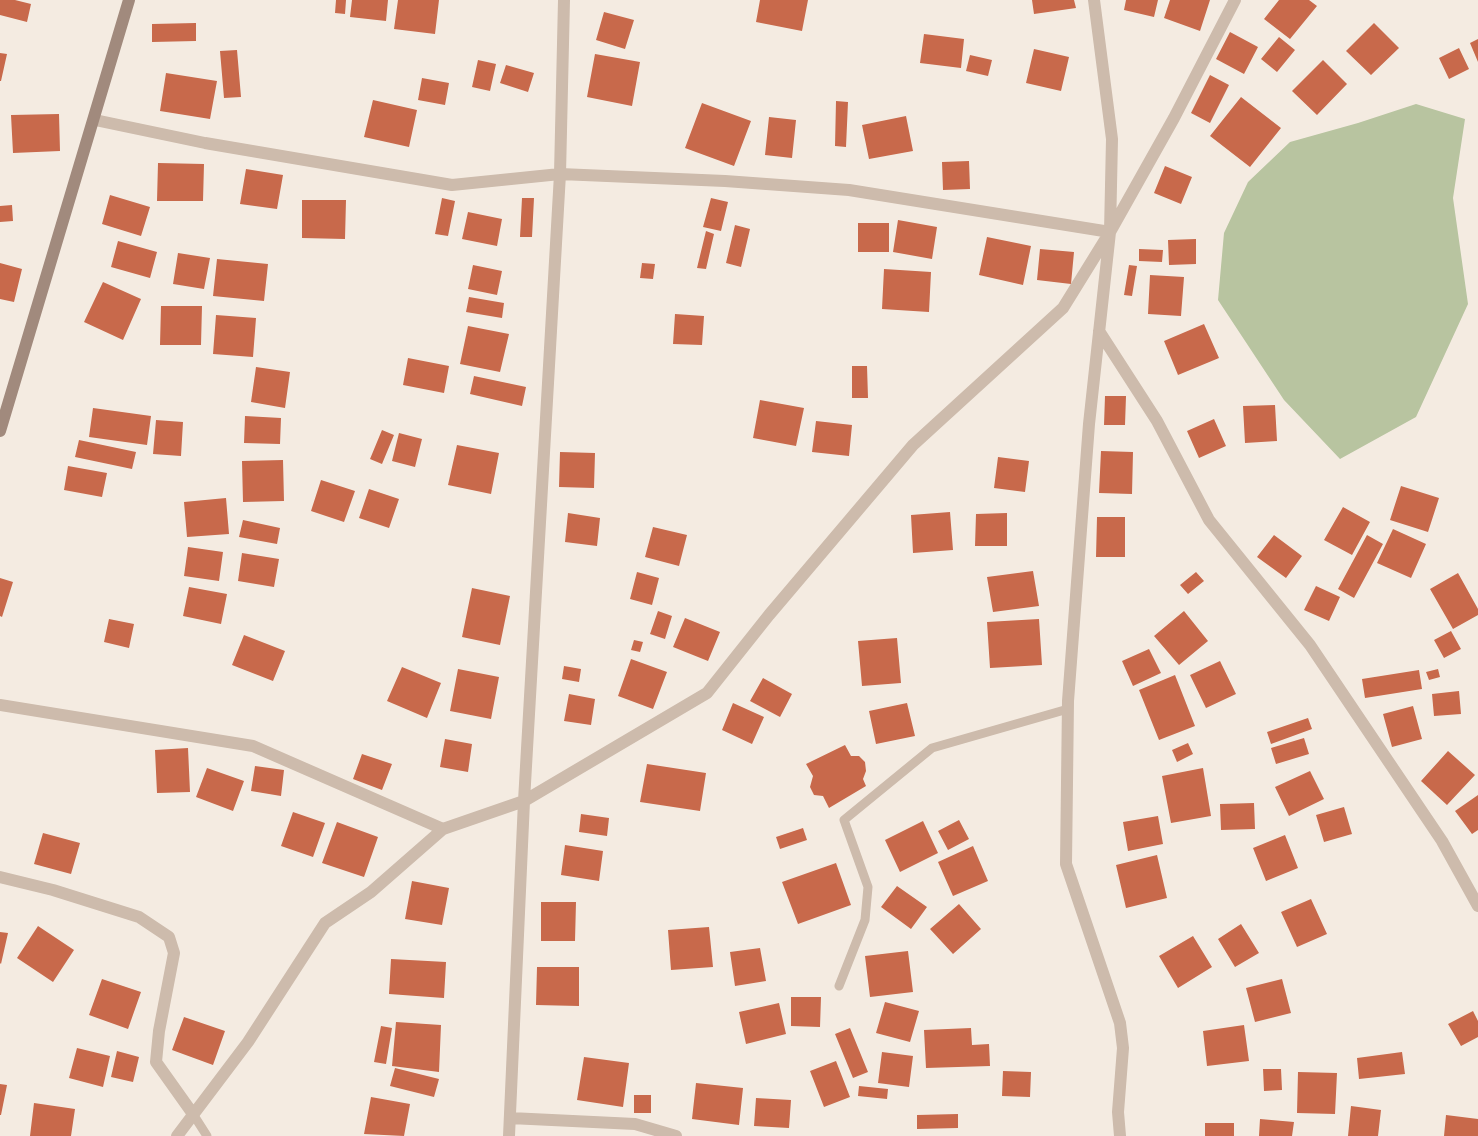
<!DOCTYPE html>
<style>
body{margin:0}
canvas{display:block;background:#f4ebe1}
</style>
<canvas width="1478" height="1136"></canvas>
<script>
const g = document.querySelector('canvas').getContext('2d');
g.lineJoin = 'round';
function paint(path, color) { g.fillStyle = color; g.fill(path, 'evenodd'); }
const toPath = rows => new Path2D(rows.map(r => 'M' + r).join(''));
function strokePath(path, color, width, dash) { g.strokeStyle = color; g.lineWidth = width; g.lineCap = dash ? 'butt' : 'round'; g.setLineDash(dash || []); g.stroke(path); }
const green = toPath([
 [1416,104,1465,119,1453,198,1468,304,1416,417,1340,459,1284,400,1218,300,1224,233,1248,182,1290,142,1358,123]
]);
const building = toPath([
 [0,0,15,0,31,4,27,22,0,15],
 [336,0,346,0,345,14,335,13],
 [352,0,388,0,386,21,350,17],
 [398,0,439,0,435,34,394,29],
 [760,0,808,0,802,31,756,22],
 [1032,0,1074,0,1076,8,1034,14],
 [1126,0,1158,0,1154,17,1124,10],
 [1170,0,1210,0,1200,31,1164,18],
 [1279,0,1309,0,1317,6,1290,39,1264,19],
 [604,12,634,20,625,49,596,40],
 [196,23,196,41,152,42,152,24],
 [1374,23,1399,48,1371,75,1346,51],
 [1230,32,1258,47,1244,74,1216,59],
 [924,34,964,39,961,68,920,63],
 [1279,37,1295,50,1277,72,1261,59],
 [1478,39,1478,62,1470,43],
 [1459,48,1469,69,1449,79,1439,58],
 [1034,49,1069,57,1061,91,1026,83],
 [237,50,241,97,224,98,220,51],
 [0,53,7,54,1,81,0,81],
 [595,54,640,62,632,106,587,97],
 [970,55,992,60,988,76,966,71],
 [478,60,496,64,490,91,472,87],
 [1323,60,1347,84,1317,115,1292,91],
 [506,65,534,73,528,92,500,83],
 [166,73,217,81,210,119,160,111],
 [1210,75,1229,85,1210,123,1191,113],
 [422,78,449,83,445,105,418,100],
 [1241,97,1281,128,1250,167,1210,136],
 [373,100,417,110,409,147,364,137],
 [836,101,848,102,846,147,835,146],
 [702,103,751,121,734,166,685,148],
 [59,114,60,151,13,153,11,115],
 [906,116,913,151,869,159,862,125],
 [769,117,796,120,792,158,765,155],
 [969,161,970,189,943,190,942,162],
 [158,163,204,164,203,201,157,201],
 [1165,166,1192,177,1181,204,1154,193],
 [246,169,283,175,277,209,240,204],
 [110,195,150,207,141,236,102,224],
 [442,198,455,201,448,236,435,234],
 [522,198,534,198,532,237,520,237],
 [711,198,728,202,721,231,703,227],
 [302,200,346,200,345,239,302,238],
 [12,205,13,221,0,222,0,206],
 [468,212,502,219,497,246,462,239],
 [898,220,937,227,932,259,893,252],
 [858,223,889,223,889,252,858,252],
 [735,225,750,229,741,267,726,263],
 [706,231,714,234,706,269,697,268],
 [987,237,1031,246,1023,285,979,275],
 [1196,239,1196,264,1169,265,1168,240],
 [118,241,157,252,150,278,111,267],
 [1040,249,1074,252,1071,284,1037,280],
 [1139,249,1163,250,1162,262,1139,261],
 [178,253,210,258,204,289,173,284],
 [217,259,268,264,264,301,213,296],
 [0,263,22,269,14,302,0,299],
 [642,263,655,264,653,279,640,278],
 [473,265,502,271,497,295,468,289],
 [1129,265,1137,266,1132,296,1124,295],
 [884,269,931,272,929,312,882,309],
 [1150,275,1184,277,1181,316,1148,314],
 [103,282,141,299,123,340,84,322],
 [469,297,504,303,502,318,466,312],
 [161,306,202,306,201,345,160,345],
 [675,314,704,316,702,345,673,344],
 [216,315,256,318,253,357,213,354],
 [1204,324,1219,358,1178,375,1164,341],
 [468,326,509,334,500,372,460,364],
 [408,358,449,366,444,393,403,385],
 [852,366,867,366,868,398,852,398],
 [256,367,290,372,285,408,251,402],
 [474,376,526,387,522,406,470,394],
 [1105,396,1126,396,1125,425,1104,425],
 [760,400,804,408,796,446,753,438],
 [1275,405,1277,441,1245,443,1243,406],
 [93,408,151,416,147,445,89,437],
 [245,416,281,418,280,444,244,443],
 [1214,419,1226,446,1199,458,1187,431],
 [156,420,183,422,181,456,153,454],
 [816,421,852,425,849,456,812,452],
 [382,430,394,435,382,464,370,459],
 [399,433,422,439,415,467,392,461],
 [79,440,136,452,132,469,75,457],
 [457,445,499,453,491,494,448,485],
 [1101,451,1133,452,1132,494,1099,493],
 [560,452,595,453,594,488,559,487],
 [998,457,1029,461,1025,492,994,488],
 [283,460,284,501,243,502,242,461],
 [68,466,107,473,102,497,64,490],
 [321,480,355,491,344,522,311,511],
 [1401,486,1439,498,1428,532,1390,520],
 [369,489,399,499,389,528,359,518],
 [226,498,229,534,187,537,184,502],
 [1343,507,1370,522,1352,555,1324,540],
 [950,512,953,550,913,553,911,515],
 [568,513,600,518,597,546,565,542],
 [1007,513,1007,546,975,546,976,514],
 [1097,517,1125,517,1125,557,1096,557],
 [243,520,280,528,277,544,239,537],
 [653,527,687,535,679,566,645,557],
 [1393,529,1426,544,1411,578,1377,563],
 [1274,535,1302,556,1286,578,1257,557],
 [1367,535,1383,544,1354,598,1338,589],
 [188,547,223,552,219,581,184,576],
 [242,553,279,559,274,587,238,581],
 [1033,571,1039,606,993,612,987,577],
 [637,572,659,578,652,605,630,599],
 [1196,572,1204,581,1188,594,1180,585],
 [1458,573,1478,609,1478,615,1453,629,1430,589],
 [0,578,13,582,2,617,0,616],
 [1316,586,1340,597,1329,621,1304,610],
 [189,587,227,594,221,624,183,616],
 [472,588,510,596,500,645,462,637],
 [658,611,672,616,665,639,650,634],
 [1184,611,1208,641,1179,665,1154,636],
 [685,618,720,632,708,661,673,647],
 [109,619,134,624,129,648,104,642],
 [1039,619,1042,665,990,668,987,622],
 [1451,631,1461,649,1444,658,1434,640],
 [244,635,285,651,273,681,232,665],
 [897,638,901,683,862,686,858,641],
 [634,640,643,642,640,652,631,650],
 [1149,649,1161,673,1133,686,1122,661],
 [631,659,667,672,653,709,618,696],
 [1220,661,1236,694,1206,708,1190,675],
 [564,666,581,669,579,682,562,679],
 [402,667,441,683,427,718,387,701],
 [458,669,499,677,491,719,450,711],
 [1438,669,1440,677,1429,680,1426,672],
 [1419,670,1422,689,1365,698,1362,679],
 [1175,675,1195,726,1159,740,1139,690],
 [763,678,792,694,780,717,750,701],
 [1459,691,1461,714,1434,716,1432,694],
 [569,694,595,699,591,725,564,721],
 [733,703,764,717,752,744,722,730],
 [907,703,915,736,876,744,869,711],
 [1413,706,1422,739,1392,747,1383,714],
 [1308,718,1312,729,1271,744,1267,732],
 [1304,738,1309,754,1276,764,1271,748],
 [445,739,472,744,468,772,440,767],
 [1188,743,1193,754,1177,762,1172,750],
 [845,745,851,756,859,756,865,762,866,771,863,779,866,786,829,808,823,796,814,795,810,787,813,776,806,764],
 [188,748,190,792,157,793,155,750],
 [1448,751,1475,775,1447,805,1421,781],
 [362,754,392,764,382,790,353,779],
 [647,764,706,773,700,811,640,802],
 [255,766,284,770,281,796,251,791],
 [207,768,244,781,233,811,196,797],
 [1203,768,1211,816,1171,823,1162,776],
 [1310,771,1324,799,1289,816,1275,787],
 [1478,795,1478,830,1472,834,1455,811],
 [1254,803,1255,829,1221,830,1220,804],
 [1344,807,1352,834,1324,842,1316,815],
 [293,812,325,823,313,857,281,846],
 [581,814,609,818,607,836,579,832],
 [1158,816,1163,844,1128,851,1123,822],
 [959,820,969,839,948,850,938,831],
 [923,821,938,853,900,872,885,840],
 [337,822,378,837,364,877,322,863],
 [803,828,807,840,780,849,776,837],
 [43,833,80,843,71,874,34,864],
 [1285,835,1298,868,1266,881,1253,848],
 [565,845,603,851,599,881,561,875],
 [973,846,988,881,953,896,938,862],
 [1157,855,1167,898,1126,908,1116,865],
 [836,863,851,905,798,924,782,882],
 [412,881,449,888,442,925,405,919],
 [897,886,927,907,911,929,881,907],
 [1311,899,1327,934,1297,947,1281,912],
 [541,902,576,902,575,941,541,941],
 [959,904,981,929,953,954,930,929],
 [1241,924,1259,953,1235,967,1218,939],
 [38,926,74,950,53,982,17,958],
 [709,927,713,967,671,970,668,930],
 [0,932,8,933,1,964,0,963],
 [1193,936,1212,967,1178,988,1159,956],
 [760,948,766,981,735,986,730,952],
 [908,951,913,992,870,997,865,956],
 [391,959,446,962,444,998,389,994],
 [537,967,579,967,579,1006,536,1005],
 [102,979,141,992,128,1029,89,1015],
 [1282,979,1291,1013,1255,1022,1246,988],
 [791,997,821,997,820,1027,791,1026],
 [885,1002,919,1011,910,1042,876,1033],
 [779,1003,786,1034,746,1044,739,1012],
 [1473,1011,1478,1021,1478,1037,1461,1046,1448,1024],
 [184,1017,225,1031,213,1065,172,1050],
 [396,1022,441,1025,439,1072,392,1066],
 [1244,1025,1249,1061,1207,1066,1203,1031],
 [381,1026,392,1028,386,1064,374,1062],
 [850,1028,868,1072,853,1078,835,1034],
 [971,1028,972,1045,989,1044,990,1066,926,1068,924,1030],
 [77,1048,110,1056,103,1087,69,1078],
 [117,1051,139,1057,133,1082,111,1077],
 [882,1052,913,1056,909,1087,878,1083],
 [1402,1052,1405,1074,1359,1079,1357,1058],
 [584,1057,629,1063,623,1107,577,1100],
 [836,1061,850,1097,824,1107,810,1071],
 [395,1068,439,1079,434,1097,390,1086],
 [1263,1069,1281,1069,1282,1090,1264,1091],
 [1003,1071,1031,1072,1030,1097,1002,1096],
 [1298,1072,1337,1073,1335,1114,1297,1113],
 [696,1083,743,1088,739,1125,692,1119],
 [0,1084,7,1085,1,1115,0,1115],
 [859,1086,888,1089,887,1099,858,1096],
 [634,1095,651,1095,651,1113,634,1113],
 [371,1097,410,1104,404,1136,364,1134],
 [756,1098,791,1100,789,1128,754,1126],
 [34,1103,75,1109,71,1136,30,1136],
 [1351,1106,1381,1110,1378,1136,1348,1136],
 [958,1114,958,1128,917,1129,917,1115],
 [1446,1115,1478,1119,1478,1136,1444,1136],
 [1260,1119,1294,1122,1292,1136,1259,1136],
 [1205,1123,1234,1123,1234,1136,1205,1136]
]);
const lane = toPath([
 [839,986,865,920,868,887,844,820,932,748,1068,709],
 [193,1114,207,1136]
]);
const street = toPath([
 [1094,0,1112,139,1110,232,1089,424,1068,701,1066,864,1120,1023,1123,1048,1118,1112,1120,1136],
 [95,120,205,143,452,185,560,174,725,181,849,190,1110,232],
 [1099,331,1157,421,1209,520,1310,645,1442,841,1478,906],
 [0,705,253,746,443,829,524,801,707,693,769,615,913,445,1063,308,1110,232,1174,118,1235,0],
 [0,877,53,890,139,917,169,937,174,953,159,1031,156,1062,193,1114],
 [510,1118,635,1124,676,1136],
 [177,1136,248,1042,325,923,371,892,443,829],
 [509,1136,524,801,560,174,564,0]
]);
const secondary = toPath([
 [0,431,129,0]
]);
paint(green, '#b8c4a0');
paint(building, '#c8694b');
strokePath(lane, '#cdbbac', 9);
strokePath(street, '#cdbbac', 12);
strokePath(secondary, '#a18a7d', 12);
</script>
